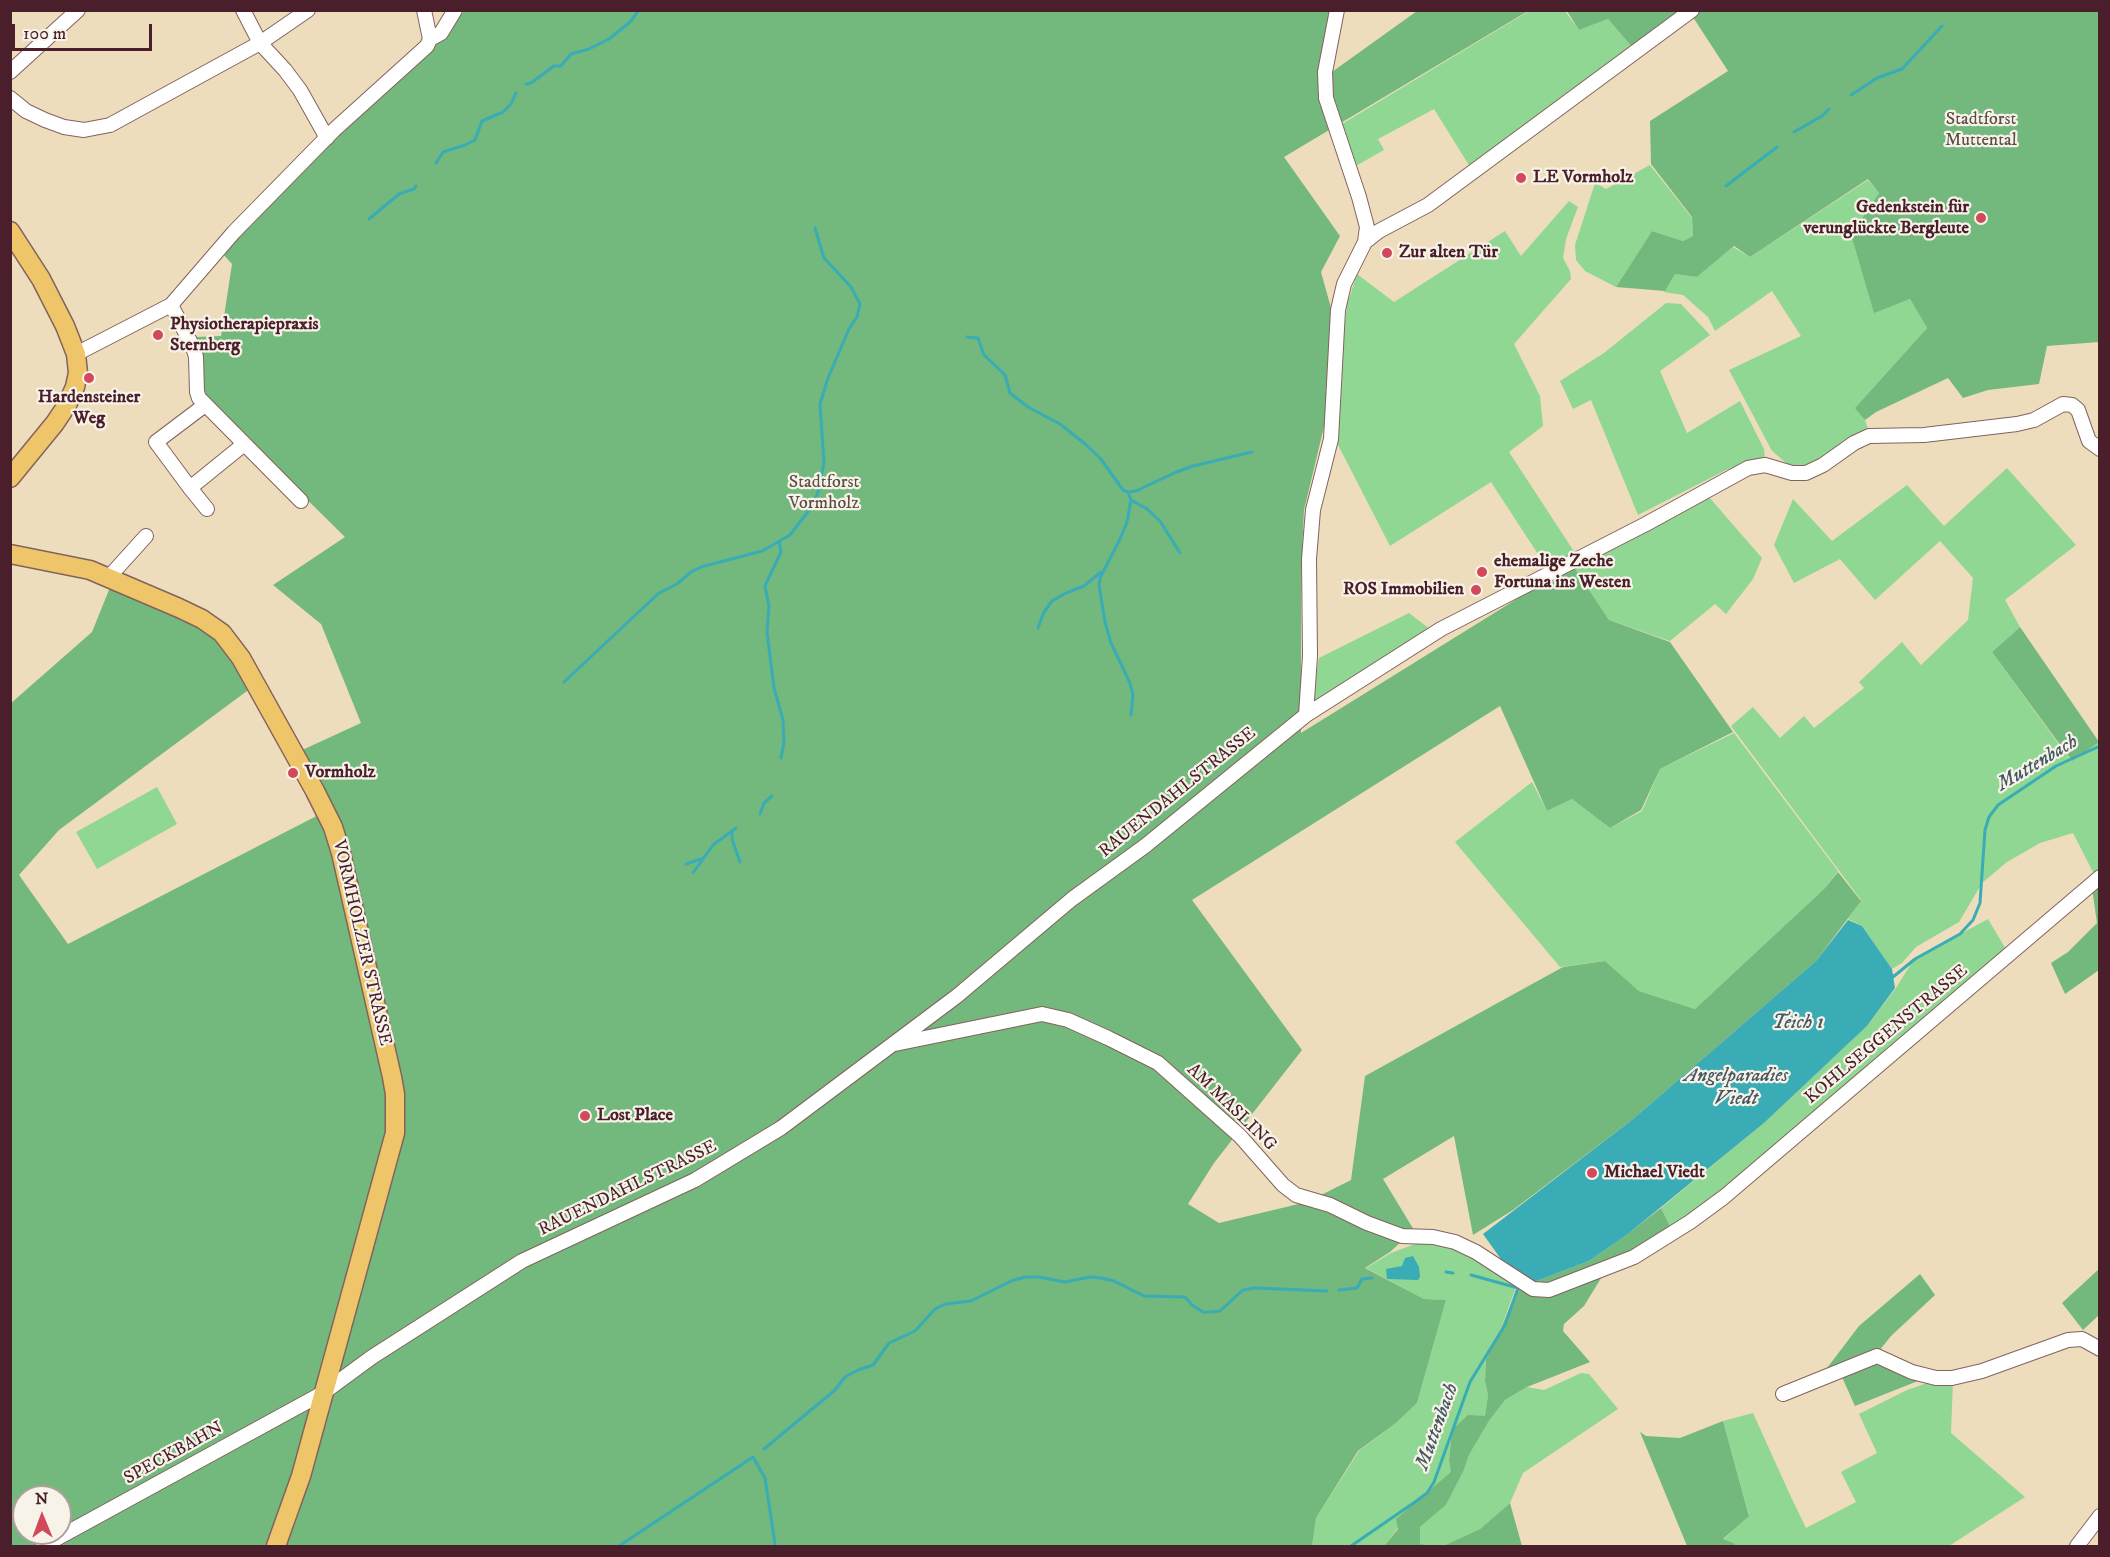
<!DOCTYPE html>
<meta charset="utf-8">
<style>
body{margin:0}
#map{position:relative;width:2110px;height:1557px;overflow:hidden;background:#eeddbc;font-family:"IM FELL DW Pica",serif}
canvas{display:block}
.frame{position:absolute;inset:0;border:12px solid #4a1f2b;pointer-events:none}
.north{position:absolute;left:12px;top:1485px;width:60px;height:60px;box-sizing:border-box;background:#f7f3e8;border:2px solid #b29e9c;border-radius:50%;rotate:359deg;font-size:16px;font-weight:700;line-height:24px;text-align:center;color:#4a1f2b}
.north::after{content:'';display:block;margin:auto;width:21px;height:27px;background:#d1495b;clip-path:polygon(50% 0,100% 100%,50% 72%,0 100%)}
.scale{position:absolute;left:12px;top:24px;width:140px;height:27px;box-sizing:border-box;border:3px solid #4a1f2b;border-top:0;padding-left:8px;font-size:18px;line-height:21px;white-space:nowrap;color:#4a1f2b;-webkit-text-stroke:4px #f7f3e8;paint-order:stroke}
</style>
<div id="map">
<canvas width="2110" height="1557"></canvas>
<div class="frame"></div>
<div class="north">N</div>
<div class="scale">100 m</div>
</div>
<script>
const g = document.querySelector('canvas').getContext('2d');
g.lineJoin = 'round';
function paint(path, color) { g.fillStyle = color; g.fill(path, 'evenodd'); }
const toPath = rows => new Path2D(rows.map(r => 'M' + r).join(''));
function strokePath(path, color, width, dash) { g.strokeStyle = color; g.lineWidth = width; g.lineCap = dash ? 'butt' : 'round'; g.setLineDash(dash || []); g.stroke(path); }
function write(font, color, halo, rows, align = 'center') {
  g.font = font + ' "IM FELL DW Pica",serif'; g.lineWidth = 4.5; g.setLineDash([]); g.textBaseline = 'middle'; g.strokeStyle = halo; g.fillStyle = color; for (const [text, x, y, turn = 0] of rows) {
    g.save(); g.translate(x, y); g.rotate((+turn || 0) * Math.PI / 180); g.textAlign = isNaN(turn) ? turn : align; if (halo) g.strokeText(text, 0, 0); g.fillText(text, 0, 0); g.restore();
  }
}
const green = toPath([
 [1529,11,1565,11,1579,30,1608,19,1632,47,1472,170,1434,109,1378,139,1384,150,1354,167,1342,124],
 [1650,165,1692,218,1693,236,1683,241,1652,231,1616,287,1585,271,1576,260,1575,245,1595,183,1606,189],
 [1868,180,1879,193,1851,235,1874,312,1910,299,1927,328,1856,407,1865,420,1868,429,1851,438,1813,463,1802,467,1791,467,1772,451,1729,370,1801,336,1772,291,1715,331,1708,317,1683,295,1664,292,1675,274,1697,277,1733,247,1750,257],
 [1569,201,1578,207,1566,239,1563,258,1570,271,1571,279,1514,344,1540,396,1543,426,1509,452,1575,553,1547,568,1491,482,1390,546,1336,441,1340,365,1347,305,1357,274,1394,302,1505,231,1521,256],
 [1666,303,1681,304,1710,335,1660,371,1687,433,1740,401,1764,449,1765,459,1745,463,1726,470,1638,515,1591,400,1573,409,1560,381,1604,353],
 [2007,468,2076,545,2005,600,2020,627,1992,652,2071,761,2099,742,2099,872,2095,876,2073,833,2040,843,2007,862,1982,883,1959,922,1916,947,1902,963,1892,969,1862,926,1848,919,1861,900,1731,726,1753,707,1780,738,1804,716,1814,728,1864,688,1859,682,1902,642,1921,665,1968,620,1973,578,1940,541,1875,600,1840,559,1794,583,1774,545,1793,499,1832,541,1907,485,1944,526],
 [1708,496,1762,558,1753,579,1726,614,1715,604,1670,641,1609,620,1574,567],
 [1409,613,1431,630,1311,703,1319,658],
 [1734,733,1838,871,1824,889,1695,1009,1639,991,1605,961,1560,967,1455,842,1532,782,1547,811,1572,799,1610,828,1642,811,1660,769],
 [157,787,177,824,97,869,76,832],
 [1988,919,2007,951,1745,1175,1671,1228,1661,1208,1764,1123,1867,1026,1896,988,1914,959],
 [1420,1242,1461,1249,1508,1275,1515,1290,1498,1336,1486,1359,1485,1381,1488,1395,1485,1417,1452,1430,1449,1460,1452,1472,1420,1499,1384,1546,1312,1546,1316,1518,1359,1451,1396,1423,1417,1403,1446,1300,1424,1299,1366,1268,1391,1253],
 [1581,1373,1589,1374,1618,1409,1523,1473,1510,1503,1480,1529,1443,1546,1420,1544,1420,1527,1446,1505,1464,1470,1469,1455,1489,1421,1505,1400,1527,1387,1544,1390],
 [1953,1381,1951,1433,2025,1497,1949,1546,1735,1546,1734,1544,1723,1540,1749,1515,1723,1421,1753,1413,1791,1497,1806,1528,1856,1502,1841,1472,1877,1453,1859,1414,1907,1390,1930,1382]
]);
const forest = toPath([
 [464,11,1332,11,1318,82,1417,11,1528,11,1284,157,1340,236,1321,272,1331,308,1328,410,1304,510,1301,574,1301,733,1541,584,1574,567,1609,620,1670,642,1733,732,1660,769,1641,810,1610,828,1572,799,1547,811,1500,706,1192,900,1302,1050,1214,1163,1188,1204,1219,1223,1307,1202,1351,1180,1365,1076,1563,967,1605,961,1639,991,1695,1009,1824,889,1838,872,1861,901,1816,961,1633,1119,1513,1210,1473,1235,1454,1136,1383,1179,1414,1230,1390,1252,1365,1268,1424,1299,1446,1300,1417,1403,1396,1423,1358,1451,1316,1518,1312,1546,11,1546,10,704,92,632,111,585,211,631,251,685,247,691,59,830,19,875,68,944,334,807,300,751,361,723,321,624,273,585,345,537,202,396,197,337,221,336,232,264,222,253,301,168,433,49],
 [24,1497,60,1497,60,1533,24,1533],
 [1567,11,1685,11,1632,47,1608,19,1579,30],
 [1689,11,2099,11,2099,342,2047,346,2039,384,1988,390,1963,398,1948,378,1876,412,1865,420,1855,408,1927,328,1910,299,1874,313,1851,235,1879,193,1868,179,1750,257,1734,246,1697,277,1675,274,1665,291,1616,287,1652,231,1683,241,1693,236,1692,217,1651,164,1650,121,1728,71],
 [2020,627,2099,742,2072,761,1992,652],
 [2099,881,2099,970,2065,994,2051,963,2068,952,2097,923,2092,888],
 [1661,1208,1671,1228,1606,1270,1584,1306,1564,1324,1563,1331,1590,1362,1527,1387,1505,1400,1489,1421,1469,1455,1464,1470,1446,1505,1420,1527,1420,1544,1443,1546,1480,1529,1510,1503,1522,1546,1384,1546,1398,1529,1396,1519,1451,1472,1449,1460,1452,1430,1468,1415,1485,1416,1488,1395,1485,1381,1486,1359,1498,1336,1512,1301,1521,1287,1589,1261,1628,1234],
 [2099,1269,2099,1315,2083,1330,2062,1303],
 [1920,1274,1935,1295,1891,1336,1875,1356,1923,1379,1855,1406,1837,1366,1827,1368,1859,1326],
 [1723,1421,1749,1516,1723,1539,1735,1544,1735,1546,1687,1546,1640,1432,1646,1436,1680,1438]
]);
const water = toPath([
 [1848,920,1862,926,1892,969,1895,988,1867,1026,1764,1123,1628,1234,1589,1261,1521,1287,1483,1234,1633,1119,1816,961],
 [1413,1256,1419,1267,1420,1277,1418,1280,1387,1279,1386,1269,1402,1266,1405,1258]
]);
const stream = toPath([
 [526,84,531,83,554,66,561,66,571,54,589,49,609,39,630,22,639,10],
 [1851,95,1877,78,1902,69,1942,26],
 [1794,132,1822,116,1829,109],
 [436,163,443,152,465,145,475,140,482,121,503,112,511,104,516,93],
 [1726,186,1777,147],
 [369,219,399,194,414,189,416,186],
 [967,337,978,338,984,355,1005,375,1010,393,1028,407,1060,424,1084,443,1100,458,1123,490,1128,492,1131,500,1127,522,1120,539,1100,578,1099,585,1105,622,1111,643,1130,683,1133,695,1131,715],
 [1128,492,1136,491,1174,473,1193,466,1252,452],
 [1131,500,1147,509,1160,521,1180,553],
 [779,541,781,552,765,586,769,606,767,632,774,688,783,720,784,742,781,758],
 [1038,628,1044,612,1052,601,1066,593,1084,586,1101,572],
 [564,682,659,593,677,584,691,572,701,567,762,551,790,535,813,505,818,492,824,463,820,404,828,378,849,329,857,317,860,304,851,287,824,258,815,228],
 [760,814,764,803,772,796],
 [732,832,732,839,740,862],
 [686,864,701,859],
 [693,873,713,845,736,828],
 [1892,975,1893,977,1915,959,1960,934,1973,920,1980,903,1985,830,1989,817,1998,805,2056,766,2100,746],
 [1446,1272,1453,1273],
 [1339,1290,1357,1288,1362,1279,1372,1278],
 [764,1449,835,1390,845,1377,858,1370,873,1365,889,1343,915,1331,935,1309,945,1304,971,1301,1011,1281,1025,1277,1039,1277,1065,1282,1090,1277,1101,1278,1114,1281,1144,1296,1185,1297,1192,1305,1203,1312,1211,1312,1220,1311,1243,1290,1255,1288,1327,1291],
 [619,1546,753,1457,765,1478,775,1544],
 [1351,1546,1415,1502,1427,1493,1434,1482,1470,1382,1505,1325,1518,1288,1471,1275]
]);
const minor = toPath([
 [243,10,260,43,285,70,300,90,327,138],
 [424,10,430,39],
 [10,72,78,10],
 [10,98,26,111,45,120,64,127,84,130,110,125,260,43,308,10],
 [1365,242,1379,231,1428,205,1692,10],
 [171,305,193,347,196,357,197,392,199,398,301,501],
 [76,354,171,305,234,232,334,130,427,46,430,39,441,33,455,10],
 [205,405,156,442,190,488,243,445],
 [190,488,207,509],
 [109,577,146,536],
 [1306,715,1310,656,1309,559,1313,510,1331,439,1338,310,1344,284,1365,242,1367,227,1359,197,1326,98,1325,72,1337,10],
 [895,1044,1042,1014,1068,1020,1108,1038,1158,1063,1240,1136,1283,1185,1296,1195,1330,1205,1367,1223,1402,1236,1433,1237,1455,1242,1476,1252,1533,1289,1549,1290,1634,1257,1690,1222,1724,1197,2100,877],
 [1783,1394,1877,1356,1912,1372,1936,1378,1952,1378,1982,1371,2068,1340,2082,1339,2100,1349],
 [43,1546,323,1393,372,1357,522,1261,695,1180,781,1128,957,996,1072,899,1145,846,1306,715,1441,629,1646,524,1748,468,1765,465,1792,473,1806,473,1823,465,1854,443,1869,436,1924,435,2017,424,2034,420,2063,404,2072,405,2078,410,2089,441,2100,449],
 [2077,1546,2100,1516]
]);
const major = toPath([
 [10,231,41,279,65,326,76,354,78,373,75,387,67,405,55,423,10,478],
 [10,554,90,570,179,608,202,619,222,633,241,658,315,791,333,827,341,853,392,1077,395,1094,395,1133,301,1476,276,1546]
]);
const markers = [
 [1521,178,6,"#d1495b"],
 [1981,218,6,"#d1495b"],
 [1387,253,6,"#d1495b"],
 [158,335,6,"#d1495b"],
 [89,378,6,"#d1495b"],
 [1482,572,6,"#d1495b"],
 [1476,590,6,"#d1495b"],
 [293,773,6,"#d1495b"],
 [585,1116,6,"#d1495b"],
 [1592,1173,6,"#d1495b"]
];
const parkNames = [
 ["Stadtforst",1981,120],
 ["Muttental",1981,141],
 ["Stadtforst",824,483],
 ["Vormholz",824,504]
];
const poiNames = [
 ["LE Vormholz",1533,178],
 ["Gedenkstein für",1969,208,"right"],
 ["verunglückte Bergleute",1969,229,"right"],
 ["Zur alten Tür",1399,253],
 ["Physiotherapiepraxis",170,325],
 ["Sternberg",170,346],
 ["Hardensteiner",89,398,"center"],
 ["Weg",89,419,"center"],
 ["ehemalige Zeche",1494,562],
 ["Fortuna ins Westen",1494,583],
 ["ROS Immobilien",1464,590,"right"],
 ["Vormholz",305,773],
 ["Lost Place",597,1116],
 ["Michael Viedt",1604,1173]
];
const streetNames = [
 ["RAUENDAHLSTRASSE",1178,793,-39],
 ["VORMHOLZER STRASSE",361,943,77],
 ["KOHLSEGGENSTRASSE",1887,1035,-40],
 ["AM MASLING",1231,1108,44],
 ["RAUENDAHLSTRASSE",628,1189,-26],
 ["SPECKBAHN",174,1454,-29]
];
const waterNames = [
 ["Muttenbach",2038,764,-31],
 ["Teich 1",1798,1024],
 ["Angelparadies",1736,1077],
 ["Viedt",1736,1100],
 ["Muttenbach",1438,1427,-70]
];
paint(green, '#8fd792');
paint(forest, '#73b87c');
paint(water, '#3aacb5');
strokePath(stream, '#3aacb5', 3);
strokePath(minor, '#83625e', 16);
strokePath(major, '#83625e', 21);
strokePath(minor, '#fff', 14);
strokePath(major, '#eec569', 18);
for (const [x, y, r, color] of markers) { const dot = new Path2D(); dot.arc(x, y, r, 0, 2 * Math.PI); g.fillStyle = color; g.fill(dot); strokePath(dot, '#f7f3e8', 2); }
write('18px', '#5b4d45', '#f7f3e8', parkNames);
write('bold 18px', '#4a1f2b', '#f7f3e8', poiNames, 'left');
write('18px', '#4a1f2b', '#f7f3e8', streetNames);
write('italic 20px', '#445762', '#f7f3e8', waterNames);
</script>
